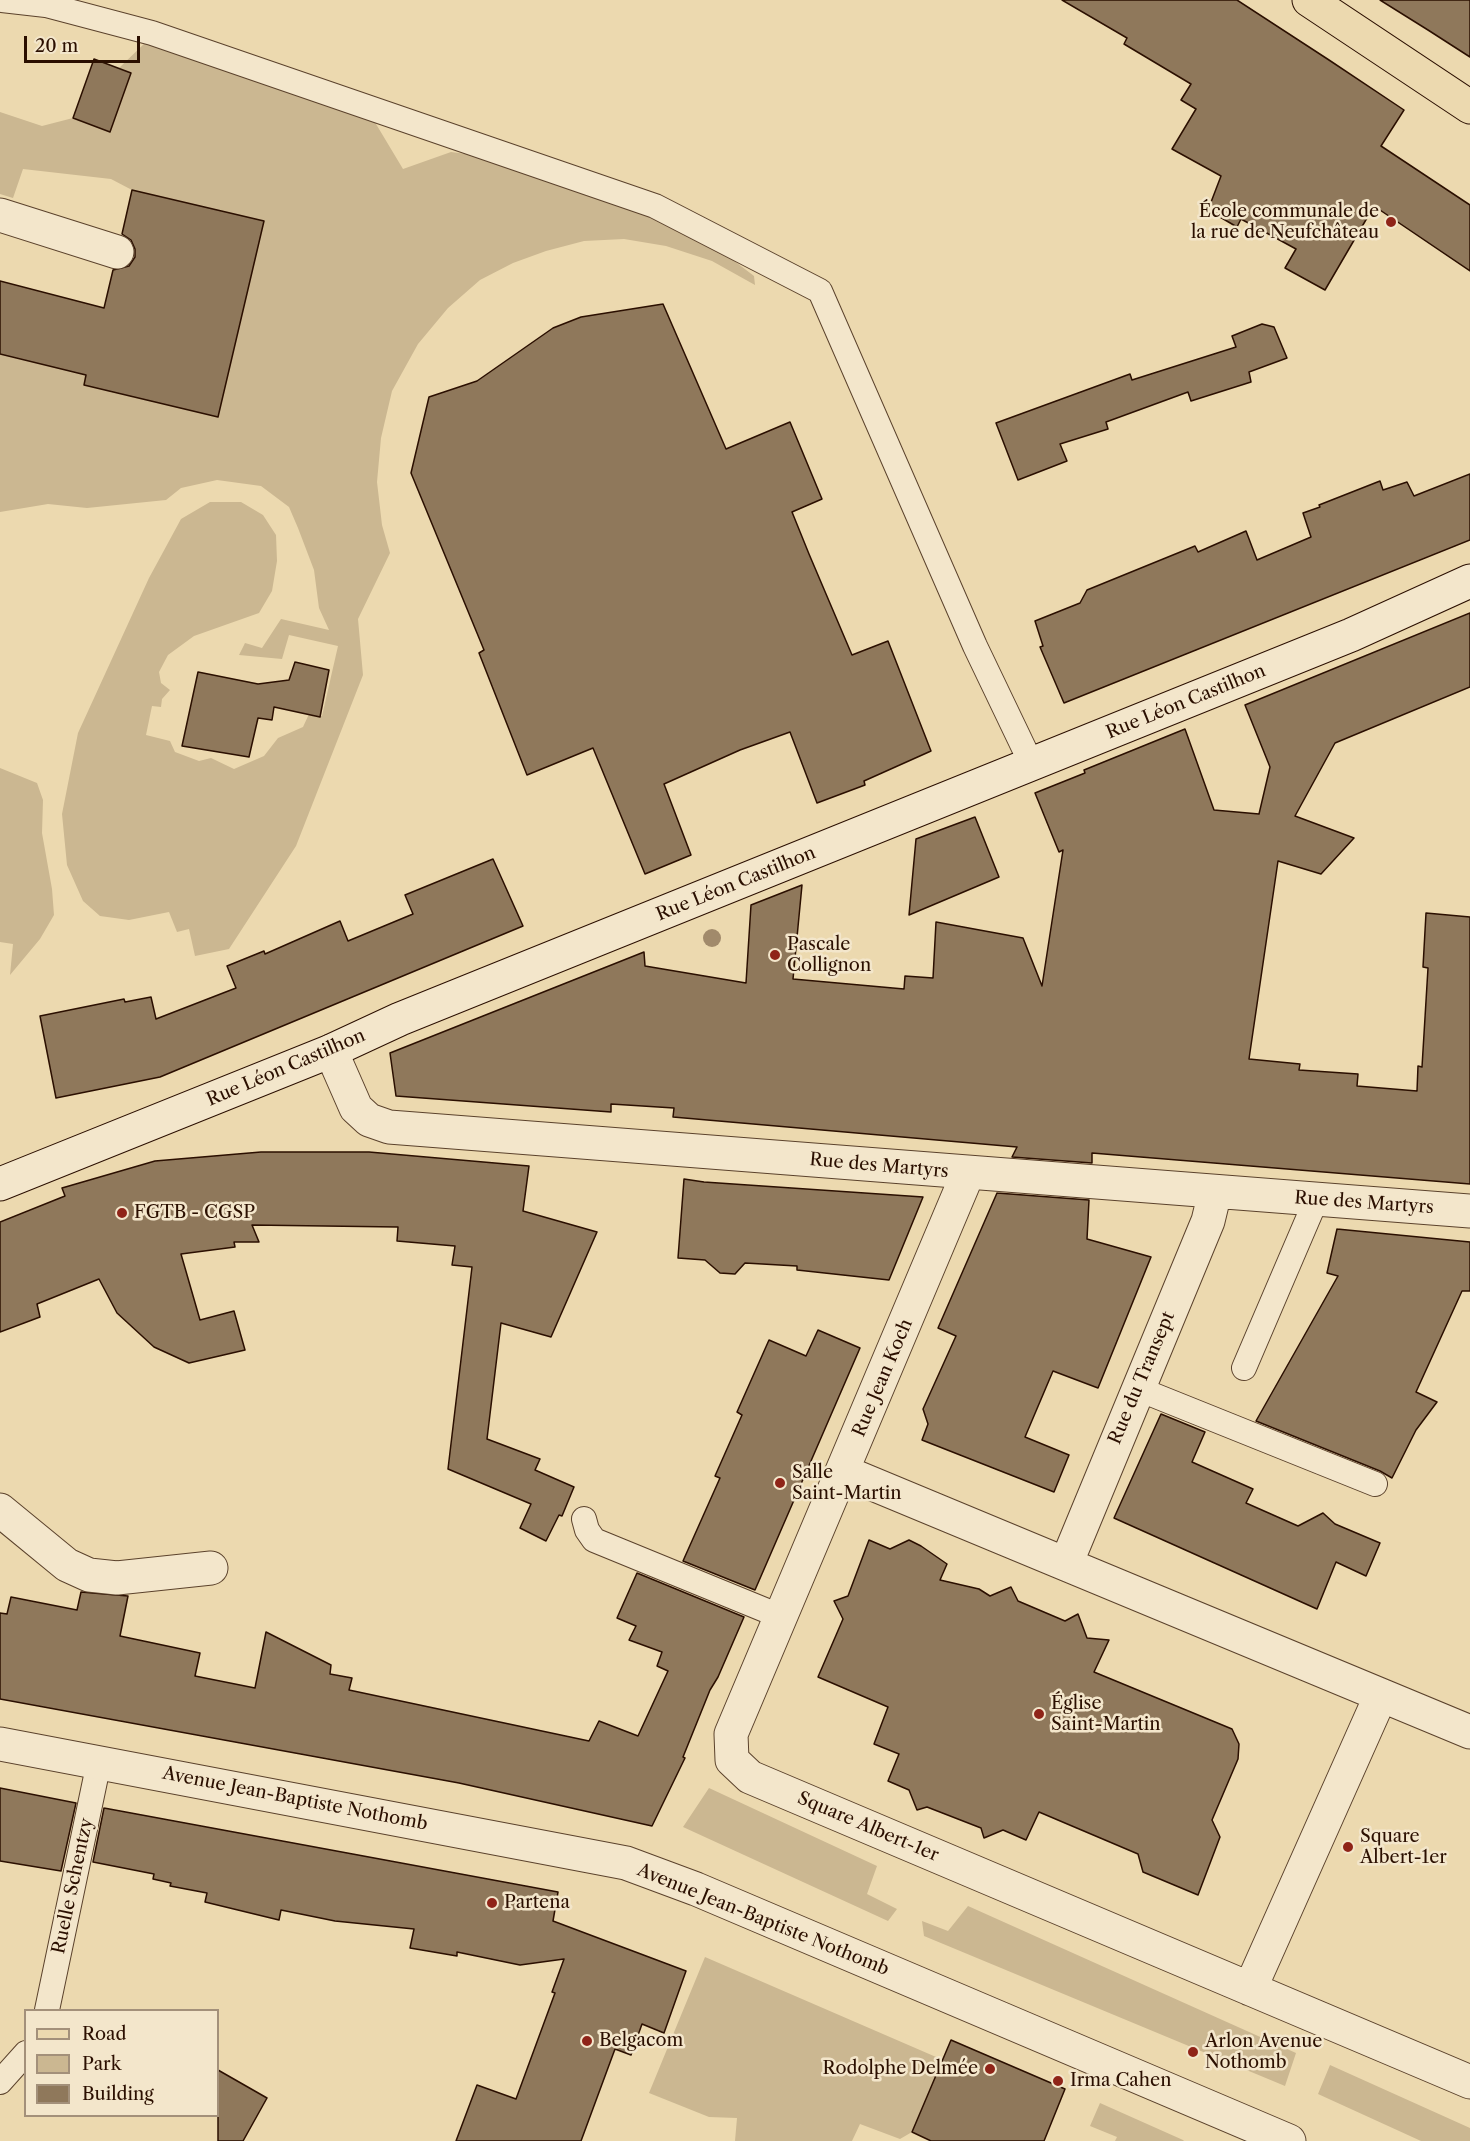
<!DOCTYPE html>
<meta charset="utf-8">
<style>
body{margin:0}
#map{position:relative;width:1470px;height:2141px;overflow:hidden;background:#ecd9af;font-family:"Libre Caslon Text",serif}
canvas{display:block}
.legend{position:absolute;left:24px;top:2009px;width:195px;height:108px;box-sizing:border-box;background:#f3e6cb;border:2px solid #a3907a;margin:0;padding:8px 10px;list-style:none;font-size:18px;color:#2b0f00}
.legend li{display:flex;align-items:center;gap:12px;height:30px}
.legend b{width:30px;border:2px solid #a3907a}
.scale{position:absolute;left:24px;top:36px;width:116px;height:27px;box-sizing:border-box;border:3px solid #2b0f00;border-top:0;padding-left:8px;font-size:18px;line-height:21px;white-space:nowrap;color:#2b0f00;-webkit-text-stroke:4px #f3e6cb;paint-order:stroke}
</style>
<div id="map">
<canvas width="1470" height="2141"></canvas>
<ul class="legend">
<li><b style="height:8px;background:#ecd9af"></b>Road</li>
<li><b style="height:16px;background:#cbb791"></b>Park</li>
<li><b style="height:16px;background:#8f785b"></b>Building</li>
</ul>
<div class="scale">20 m</div>
</div>
<script>
const g = document.querySelector('canvas').getContext('2d');
g.lineJoin = 'round';
function paint(path, color) { g.fillStyle = color; g.fill(path, 'evenodd'); }
const toPath = rows => new Path2D(rows.map(r => 'M' + r).join(''));
function strokePath(path, color, width, dash) { g.strokeStyle = color; g.lineWidth = width; g.lineCap = dash ? 'butt' : 'round'; g.setLineDash(dash || []); g.stroke(path); }
function write(font, color, halo, rows, align = 'center') {
  g.font = font + ' "Libre Caslon Text",serif'; g.lineWidth = 5; g.setLineDash([]); g.textBaseline = 'middle'; g.strokeStyle = halo; g.fillStyle = color; for (const [text, x, y, turn = 0] of rows) {
    g.save(); g.translate(x, y); g.rotate((+turn || 0) * Math.PI / 180); g.textAlign = isNaN(turn) ? turn : align; if (halo) g.strokeText(text, 0, 0); g.fillText(text, 0, 0); g.restore();
  }
}
const green = toPath([
 [146,42,373,119,403,169,451,152,504,159,699,234,754,276,755,285,712,261,666,246,624,239,584,241,546,251,513,263,480,280,448,308,418,344,392,391,381,438,377,482,382,525,390,553,358,619,363,675,296,846,229,949,195,956,189,929,177,932,169,912,129,920,100,916,83,901,67,865,62,814,78,733,149,578,181,519,210,502,241,502,263,515,276,535,277,561,272,591,259,613,194,636,168,655,159,672,161,683,170,690,162,699,161,707,152,706,146,735,170,741,175,752,199,761,211,758,234,769,264,756,278,738,303,727,309,714,322,716,338,646,289,635,282,659,239,655,245,643,262,648,281,619,329,630,319,608,314,570,298,528,289,507,261,486,217,480,181,488,166,500,87,508,48,504,0,512,0,354,86,375,85,385,217,416,264,221,132,190,111,179,23,169,13,198,0,194,0,112,42,126,73,118,110,132,131,73,119,68],
 [0,768,37,783,43,800,42,833,52,889,54,915,40,939,10,975,13,944,0,942],
 [709,1788,877,1866,867,1894,897,1909,888,1921,683,1827],
 [968,1906,1296,2053,1285,2086,924,1936,922,1921,948,1931],
 [705,1957,943,2060,912,2132,900,2139,860,2124,852,2141,735,2141,737,2118,709,2117,649,2093],
 [1330,2065,1470,2128,1470,2141,1421,2141,1318,2094],
 [1100,2103,1183,2140,1184,2141,1115,2141,1117,2137,1090,2126]
]);
const building = toPath([
 [1062,0,1237,0,1329,60,1404,110,1381,146,1470,205,1470,271,1374,206,1325,290,1285,268,1296,249,1241,219,1237,227,1208,210,1221,176,1172,149,1196,109,1181,100,1191,84,1124,44,1127,38,1062,0],
 [1380,0,1470,0,1470,57,1428,30,1380,0],
 [94,59,131,73,110,132,73,118,94,59],
 [132,190,264,221,218,417,84,385,86,375,0,354,0,281,104,308,113,270,129,266,135,257,135,249,131,240,122,234,132,190],
 [663,304,726,449,790,422,822,499,792,512,809,554,852,655,888,641,931,751,864,781,865,785,817,803,790,732,740,750,664,784,691,855,645,874,593,748,527,775,479,653,484,650,411,473,429,397,477,381,553,328,581,317,663,304],
 [1262,324,1274,327,1287,358,1249,372,1251,382,1191,401,1188,392,1106,422,1108,429,1060,444,1067,461,1018,480,996,423,1130,374,1132,380,1236,347,1232,336,1262,324],
 [1470,474,1470,540,1064,703,1040,647,1043,646,1035,621,1080,603,1087,590,1195,546,1198,552,1246,531,1257,560,1311,537,1303,513,1320,507,1319,505,1380,481,1383,490,1407,482,1414,496,1470,474],
 [1470,613,1470,687,1335,743,1295,816,1354,838,1321,874,1278,861,1249,1059,1300,1064,1299,1070,1358,1074,1357,1086,1417,1091,1418,1066,1422,1067,1428,968,1423,967,1426,913,1470,917,1470,1184,1092,1153,1092,1163,1012,1157,1017,1147,673,1117,674,1108,611,1104,611,1112,396,1096,390,1053,644,952,645,966,746,983,751,905,802,885,793,979,904,989,905,976,933,978,936,922,1023,938,1042,986,1063,850,1059,852,1035,793,1085,773,1084,770,1185,729,1214,810,1259,814,1270,767,1245,705,1470,613],
 [295,662,329,670,320,717,274,707,272,720,258,718,249,757,182,746,198,672,258,684,289,680,295,662],
 [975,817,999,877,909,915,916,839,975,817],
 [493,859,523,926,160,1077,56,1098,40,1016,124,999,125,1002,151,997,156,1019,236,988,227,966,264,951,265,954,340,921,348,941,413,914,405,895,493,859],
 [261,1152,369,1152,529,1166,523,1211,597,1232,551,1337,501,1323,487,1439,540,1459,535,1470,574,1487,562,1516,559,1515,546,1541,520,1528,531,1504,448,1469,472,1267,452,1265,455,1246,397,1241,398,1227,252,1225,259,1242,234,1242,235,1247,181,1254,200,1320,234,1311,245,1350,189,1363,154,1347,117,1313,99,1279,37,1304,40,1317,0,1332,0,1222,65,1196,62,1188,155,1161,261,1152],
 [684,1179,704,1182,923,1197,889,1280,797,1270,797,1266,745,1263,735,1274,720,1273,705,1260,678,1258,684,1179],
 [997,1193,1089,1200,1087,1239,1151,1257,1098,1388,1053,1371,1025,1437,1069,1455,1054,1492,922,1440,928,1424,923,1409,956,1336,938,1328,997,1193],
 [1337,1229,1470,1242,1470,1291,1462,1291,1416,1392,1437,1402,1416,1430,1392,1478,1380,1471,1256,1421,1338,1276,1327,1273,1337,1229],
 [818,1330,860,1348,755,1590,683,1561,720,1478,715,1476,742,1415,737,1412,769,1340,806,1356,818,1330],
 [1161,1414,1205,1432,1192,1462,1253,1489,1246,1503,1298,1526,1323,1513,1335,1524,1380,1543,1366,1576,1336,1562,1317,1609,1114,1518,1161,1414],
 [869,1540,890,1549,909,1540,921,1546,947,1564,940,1580,979,1589,990,1596,1011,1587,1018,1601,1065,1621,1078,1614,1087,1638,1109,1640,1094,1672,1232,1729,1239,1744,1238,1759,1212,1820,1220,1837,1198,1895,1143,1872,1138,1854,1039,1812,1026,1840,1003,1830,984,1838,981,1828,927,1807,917,1810,909,1790,888,1781,899,1754,874,1744,888,1707,818,1677,843,1619,834,1601,848,1596,869,1540],
 [637,1573,744,1617,718,1677,710,1690,683,1757,685,1758,652,1826,459,1783,0,1699,0,1613,7,1614,11,1597,77,1610,81,1592,128,1596,120,1636,200,1653,195,1676,255,1688,266,1632,331,1665,330,1674,352,1678,349,1690,589,1741,599,1721,638,1736,668,1671,657,1666,662,1652,629,1640,636,1626,617,1618,637,1573],
 [0,1788,76,1803,61,1871,0,1861,0,1788],
 [104,1808,558,1892,553,1921,686,1971,664,2033,642,2024,631,2055,615,2049,581,2141,456,2141,477,2085,516,2099,555,1993,552,1992,564,1959,520,1965,457,1952,457,1956,410,1948,414,1929,335,1921,281,1910,279,1920,205,1902,207,1893,170,1886,171,1883,153,1879,154,1874,93,1862,104,1808],
 [951,2040,1065,2089,1044,2141,931,2141,912,2132,951,2040],
 [218,2070,267,2098,243,2141,218,2141,218,2070]
]);
const service = toPath([
 [2,0,46,5,152,33,655,206,820,291,975,646,1032,765],
 [1244,1368,1316,1200],
 [1136,1388,1375,1484],
 [584,1519,587,1530,594,1540,782,1617],
 [47,2010,99,1762],
 [0,2082,26,2053]
]);
const minor = toPath([
 [0,215,117,252],
 [331,1051,356,1108,369,1120,389,1127,1470,1211],
 [968,1173,731,1734,732,1760,750,1777,1470,2082],
 [844,1472,1470,1732],
 [0,1510,67,1565,89,1575,117,1578,211,1568],
 [1066,1564,1208,1221,1215,1192],
 [0,1744,626,1863,696,1889,1289,2141],
 [1250,1989,1381,1695]
]);
const secondary = toPath([
 [0,1184,331,1051,400,1019,1351,635,1470,581]
]);
const primary = toPath([
 [1309,0,1470,107]
]);
const trees = [
 [712,938]
];
const markers = [
 [1391,222,6,"#8f2418"],
 [775,955,6,"#8f2418"],
 [122,1213,6,"#8f2418"],
 [780,1483,6,"#8f2418"],
 [1039,1714,6,"#8f2418"],
 [1348,1847,6,"#8f2418"],
 [492,1903,6,"#8f2418"],
 [587,2041,6,"#8f2418"],
 [1193,2052,6,"#8f2418"],
 [990,2069,6,"#8f2418"],
 [1058,2081,6,"#8f2418"]
];
const poiNames = [
 ["École communale de",1379,212,"right"],
 ["la rue de Neufchâteau",1379,233,"right"],
 ["Pascale",787,945],
 ["Collignon",787,966],
 ["FGTB - CGSP",134,1213],
 ["Salle",792,1473],
 ["Saint-Martin",792,1494],
 ["Église",1051,1704],
 ["Saint-Martin",1051,1725],
 ["Square",1360,1837],
 ["Albert-1er",1360,1858],
 ["Partena",504,1903],
 ["Belgacom",599,2041],
 ["Arlon Avenue",1205,2042],
 ["Nothomb",1205,2063],
 ["Rodolphe Delmée",978,2069,"right"],
 ["Irma Cahen",1070,2081]
];
const streetNames = [
 ["Rue Léon Castilhon",1186,702,-22],
 ["Rue Léon Castilhon",736,884,-22],
 ["Rue Léon Castilhon",286,1068,-23],
 ["Rue des Martyrs",879,1166,5],
 ["Rue des Martyrs",1364,1203,4],
 ["Rue Jean Koch",883,1378,-67],
 ["Rue du Transept",1142,1378,-67],
 ["Avenue Jean-Baptiste Nothomb",295,1799,11],
 ["Square Albert-1er",868,1827,23],
 ["Ruelle Schentzy",73,1886,-78],
 ["Avenue Jean-Baptiste Nothomb",763,1920,22]
];
paint(green, '#cbb791');
paint(building, '#8f785b');
strokePath(building, '#2b0f00', 1.5);
strokePath(service, '#5b422c', 26);
strokePath(minor, '#5b422c', 35);
strokePath(secondary, '#2b0f00', 35);
strokePath(primary, '#2b0f00', 35);
strokePath(service, '#f3e6cb', 24);
strokePath(minor, '#f3e6cb', 33);
strokePath(secondary, '#f3e6cb', 33);
strokePath(primary, '#ecd9af', 33);
g.fillStyle = '#a18a6b';
for (const [x, y] of trees) { g.beginPath(); g.arc(x, y, 9, 0, 2 * Math.PI); g.fill(); }
for (const [x, y, r, color] of markers) { const dot = new Path2D(); dot.arc(x, y, r, 0, 2 * Math.PI); g.fillStyle = color; g.fill(dot); strokePath(dot, '#f3e6cb', 2); }
write('18px', '#2b0f00', '#f3e6cb', poiNames, 'left');
write('18px', '#2b0f00', '#f3e6cb', streetNames);
</script>
